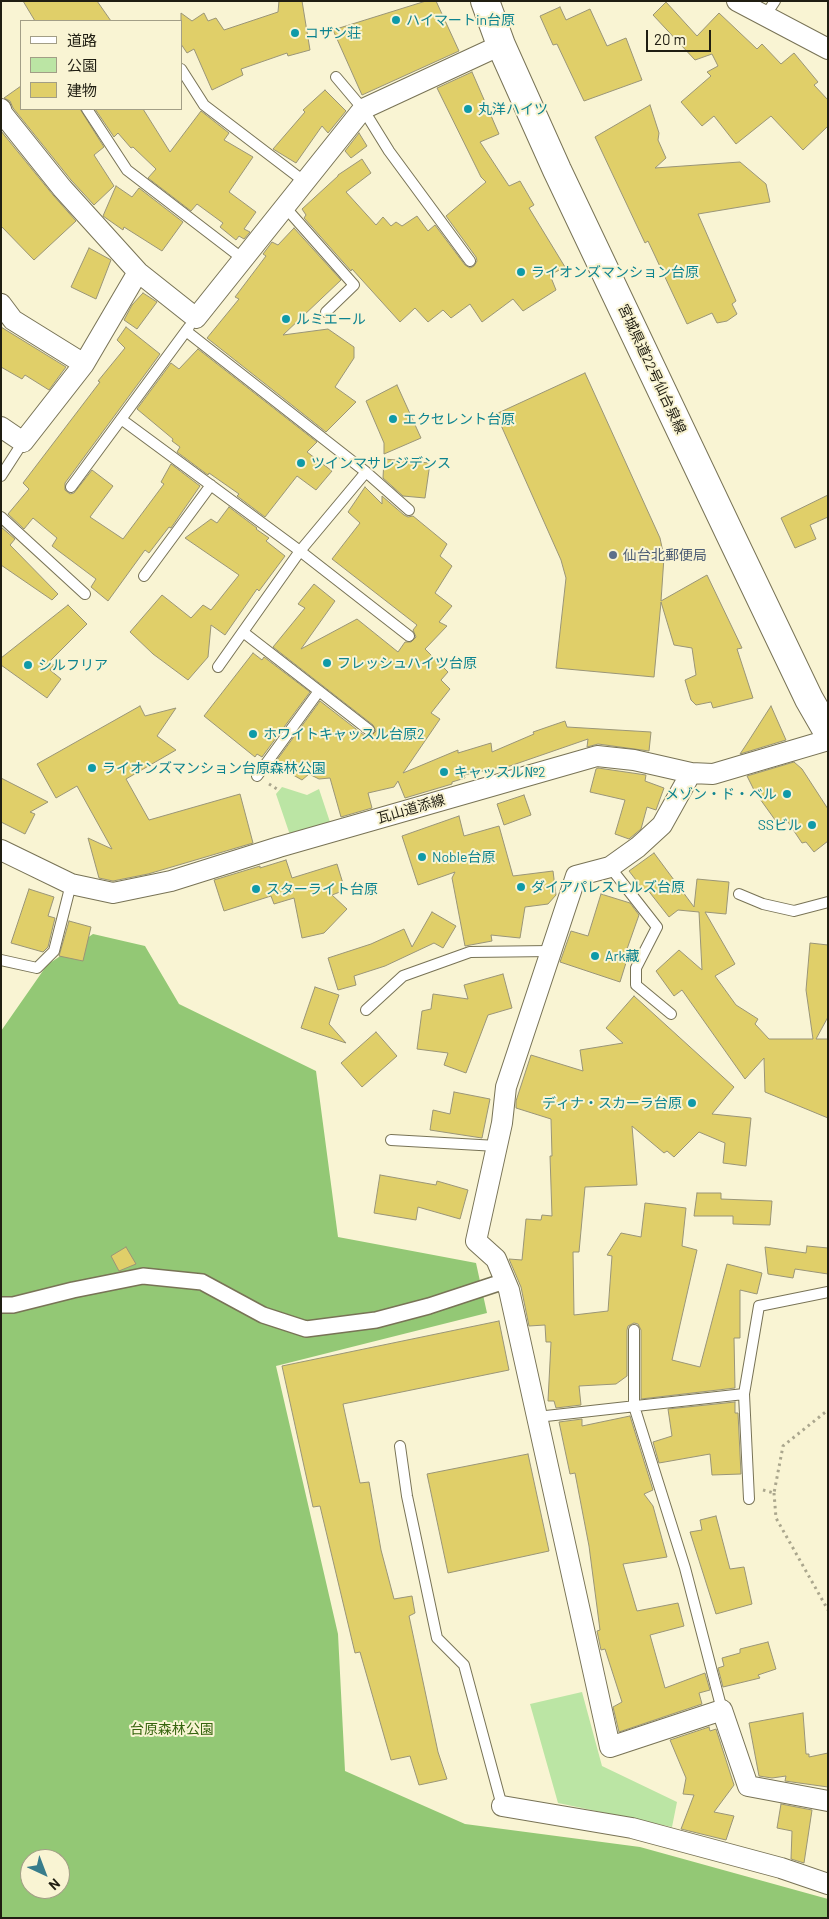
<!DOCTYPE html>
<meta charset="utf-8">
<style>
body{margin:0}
#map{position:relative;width:829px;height:1919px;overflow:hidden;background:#f9f4d3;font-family:Barlow,"Noto Sans JP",sans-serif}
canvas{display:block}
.frame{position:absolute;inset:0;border:2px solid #201e12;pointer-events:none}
.legend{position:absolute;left:20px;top:20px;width:162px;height:90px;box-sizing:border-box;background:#f9f4d3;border:1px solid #a29e86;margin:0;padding:6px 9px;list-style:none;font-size:15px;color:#201e12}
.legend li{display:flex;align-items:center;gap:10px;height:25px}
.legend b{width:25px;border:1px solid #a29e86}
.north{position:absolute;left:20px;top:1849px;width:50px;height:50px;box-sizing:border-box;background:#f9f4d3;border:1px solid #a29e86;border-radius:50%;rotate:137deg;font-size:14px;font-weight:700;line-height:20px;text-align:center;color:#201e12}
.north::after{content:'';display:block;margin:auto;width:18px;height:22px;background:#387d8b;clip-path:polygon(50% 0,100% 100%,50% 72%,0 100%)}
.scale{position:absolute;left:646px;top:30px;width:65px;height:22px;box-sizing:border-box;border:2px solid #201e12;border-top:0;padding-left:6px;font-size:15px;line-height:18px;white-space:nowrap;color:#201e12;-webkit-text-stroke:4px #f9f4d3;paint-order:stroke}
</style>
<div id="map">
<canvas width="829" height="1919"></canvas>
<div class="frame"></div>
<ul class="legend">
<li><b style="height:6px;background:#fff"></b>道路</li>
<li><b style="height:14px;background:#bbe5a4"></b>公園</li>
<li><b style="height:14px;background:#e0cf69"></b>建物</li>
</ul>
<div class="north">N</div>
<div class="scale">20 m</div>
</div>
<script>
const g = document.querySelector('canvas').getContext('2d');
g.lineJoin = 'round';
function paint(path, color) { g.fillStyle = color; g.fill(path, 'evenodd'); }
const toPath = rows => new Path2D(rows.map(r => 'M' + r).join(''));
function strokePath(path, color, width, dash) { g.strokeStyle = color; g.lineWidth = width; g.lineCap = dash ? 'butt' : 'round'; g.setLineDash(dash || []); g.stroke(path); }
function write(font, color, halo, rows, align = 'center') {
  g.font = font + ' Barlow,"Noto Sans JP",sans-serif'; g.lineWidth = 4; g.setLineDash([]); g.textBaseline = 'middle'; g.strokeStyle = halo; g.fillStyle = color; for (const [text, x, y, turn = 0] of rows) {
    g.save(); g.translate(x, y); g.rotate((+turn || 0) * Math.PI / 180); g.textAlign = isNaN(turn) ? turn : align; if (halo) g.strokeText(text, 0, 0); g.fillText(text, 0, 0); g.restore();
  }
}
const green = toPath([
 [282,787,307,795,319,789,331,825,290,835,276,794],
 [582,1692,602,1766,677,1802,672,1827,558,1803,530,1704]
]);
const forest = toPath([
 [93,934,145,946,179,1004,316,1071,338,1237,476,1263,487,1313,276,1366,338,1634,345,1771,465,1824,640,1847,828,1899,828,1918,1,1918,1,1031,47,965],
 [30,1859,60,1859,60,1889,30,1889]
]);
const building = toPath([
 [23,1,97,1,111,21,35,21,23,1],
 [279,1,302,1,310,50,288,56,287,53,241,69,243,75,212,90,194,49,187,53,181,44,181,13,192,21,204,13,208,21,216,18,224,30,278,12,279,1],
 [426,1,436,1,459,51,362,95,333,30,426,1],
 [666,2,697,36,719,13,757,49,762,44,781,64,794,53,818,82,814,85,828,100,828,126,803,150,771,116,736,144,714,116,702,126,681,102,711,76,707,72,718,66,712,54,695,60,653,15,666,2],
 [560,7,566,20,590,9,607,46,626,38,642,80,584,101,557,44,553,45,540,16,560,7],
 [472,72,499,134,480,142,509,186,520,181,534,205,529,208,565,267,550,275,556,290,523,311,513,299,482,322,470,304,451,318,443,310,428,322,415,308,400,322,352,269,351,271,304,218,306,215,302,209,338,176,338,175,362,159,371,173,346,192,376,225,383,217,391,226,396,222,402,226,417,216,428,231,435,225,465,265,470,268,474,266,477,261,476,257,446,216,486,182,481,177,437,88,472,72],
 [21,86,21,109,80,109,104,147,94,155,114,186,94,205,71,180,13,108,10,101,4,98,21,86],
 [325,90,346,111,328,133,322,126,296,163,273,149,305,112,303,110,325,90],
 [650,105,659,133,658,140,666,158,655,168,740,162,766,184,770,202,698,214,736,301,732,304,737,314,727,321,717,323,712,313,687,324,648,241,645,243,595,137,650,105],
 [95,109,143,109,170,152,201,111,229,133,224,140,253,157,229,192,256,212,244,229,250,232,244,239,239,236,236,240,220,227,223,223,197,204,191,211,148,178,156,169,133,147,131,148,118,133,114,137,95,109],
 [1,131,53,195,76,221,34,260,1,226,1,131],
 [359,133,367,146,351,158,345,151,359,133],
 [116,186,132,197,139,188,183,222,162,251,124,227,123,230,103,216,116,186],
 [294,228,341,280,283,335,328,329,354,347,354,358,335,387,356,402,326,432,207,338,239,299,235,297,266,256,263,254,272,242,278,245,294,228],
 [89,248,111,260,96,299,71,287,89,248],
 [143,293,157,302,137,329,124,320,132,305,143,293],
 [1,327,66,367,49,390,25,375,22,379,1,367,1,327],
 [126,327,160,354,65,483,65,490,70,494,74,493,92,470,113,486,90,517,123,539,164,484,161,482,171,464,200,486,171,528,169,527,149,553,145,550,108,601,91,587,96,579,52,546,57,538,33,518,24,529,8,514,29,489,23,483,100,382,98,381,125,348,117,340,126,327],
 [198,349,317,442,307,452,332,471,316,490,297,476,265,517,237,496,239,494,209,473,208,475,177,452,180,447,172,441,173,439,137,409,171,363,179,369,198,349],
 [585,373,660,538,664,557,661,601,707,575,742,648,737,649,753,698,713,708,711,702,696,705,691,700,685,680,696,675,692,648,674,645,661,602,654,677,556,668,566,578,561,560,496,414,585,373],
 [397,385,421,438,384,454,384,443,366,401,397,385],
 [384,459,430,463,425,498,403,496,383,478,384,459],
 [365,487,382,504,382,496,404,515,408,517,413,516,447,544,440,556,452,566,435,593,452,606,439,622,447,626,425,649,448,672,441,680,450,689,431,713,440,719,403,773,458,750,458,753,491,743,492,752,534,734,533,732,565,721,567,727,651,732,649,751,598,744,587,747,588,739,507,767,506,766,464,775,465,778,452,782,452,784,405,798,398,781,394,787,368,793,372,808,341,817,330,778,319,779,309,774,302,780,274,764,320,701,365,736,371,736,376,731,373,725,273,647,305,608,298,604,314,584,335,601,301,649,357,619,398,652,405,642,411,642,416,637,413,630,417,625,332,559,360,523,348,512,365,487],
 [828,495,828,517,810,525,816,539,795,548,781,518,828,495],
 [229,507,257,528,256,529,269,538,266,541,285,556,259,591,257,589,225,635,211,625,208,657,188,680,153,654,130,632,162,595,191,618,203,605,211,610,239,575,185,538,211,519,217,523,229,507],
 [1,527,15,539,10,545,58,594,52,600,1,565,1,527],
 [68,605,87,624,49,662,54,665,50,670,61,679,47,698,1,665,1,658,68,605],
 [253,653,262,660,264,657,310,692,262,757,257,754,255,757,204,716,253,653],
 [140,706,145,716,176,708,157,736,176,750,126,779,149,820,240,794,253,843,148,874,113,881,99,878,88,838,112,849,77,786,56,798,37,764,140,706],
 [771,706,786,740,740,754,746,745,771,706],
 [794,762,802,769,828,809,828,841,814,852,806,842,802,843,786,819,778,824,755,792,747,776,794,762],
 [598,768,646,775,645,781,664,788,656,810,647,807,641,829,629,839,615,834,625,800,590,792,596,769,598,768],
 [1,778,48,802,30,812,35,814,25,834,1,822,1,778],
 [524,795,531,815,504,825,497,804,524,795],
 [459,816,464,836,499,826,513,876,553,871,556,895,548,904,525,907,520,938,491,935,492,941,465,946,452,878,455,872,418,885,402,836,459,816],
 [654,853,694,907,697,879,729,882,726,914,705,912,735,964,715,976,736,1005,758,1019,755,1024,769,1039,813,1039,806,990,810,943,828,945,828,1017,816,1039,828,1039,828,1118,765,1092,764,1058,745,1079,682,990,674,996,656,971,679,950,702,970,699,912,678,910,669,917,647,889,646,893,629,871,654,853],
 [286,860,292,878,337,864,345,890,332,895,347,909,324,933,302,938,294,898,274,904,271,896,224,911,214,880,260,866,260,868,286,860],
 [29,889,54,897,48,916,55,918,48,947,43,952,11,943,29,889],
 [601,894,630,903,639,915,627,949,630,950,620,982,560,962,571,931,588,936,601,894],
 [432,912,456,926,443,948,434,943,385,966,354,976,356,985,338,990,328,958,371,944,404,929,412,947,432,912],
 [69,921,91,927,83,961,59,956,69,921],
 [503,974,512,1008,488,1015,466,1073,444,1065,448,1053,417,1049,422,1011,431,1009,433,994,468,999,464,985,503,974],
 [315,987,339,995,329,1024,346,1043,301,1028,315,987],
 [634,996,734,1087,712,1114,751,1118,746,1166,723,1163,725,1143,699,1132,674,1157,667,1151,664,1153,632,1126,637,1185,585,1187,579,1252,573,1252,574,1315,608,1311,612,1256,607,1255,621,1233,641,1237,645,1203,686,1208,682,1246,697,1250,672,1360,700,1367,727,1264,762,1273,757,1294,740,1290,740,1338,734,1338,735,1388,641,1399,641,1330,638,1324,634,1323,628,1326,627,1330,627,1376,616,1384,579,1386,581,1405,556,1408,554,1401,548,1401,551,1342,546,1342,545,1325,529,1326,521,1287,509,1259,522,1260,526,1219,541,1220,542,1215,552,1216,550,1156,552,1156,551,1119,516,1108,516,1101,531,1055,583,1071,580,1050,623,1043,606,1028,634,996],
 [376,1032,397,1056,362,1087,341,1063,376,1032],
 [454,1092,490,1099,482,1138,430,1130,433,1110,450,1114,454,1092],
 [380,1175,436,1185,437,1181,468,1190,460,1219,418,1207,416,1220,374,1213,380,1175],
 [697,1193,721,1193,721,1199,772,1201,770,1225,733,1224,733,1216,694,1216,697,1193],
 [807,1246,828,1248,828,1274,795,1269,793,1278,768,1274,765,1247,806,1253,807,1246],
 [126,1247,136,1264,119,1271,111,1256,126,1247],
 [499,1321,509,1370,343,1404,360,1483,369,1482,381,1550,394,1599,412,1596,415,1613,409,1616,438,1752,447,1779,419,1785,410,1756,391,1760,360,1652,355,1653,320,1506,313,1507,282,1366,499,1321],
 [735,1402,735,1413,738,1413,741,1474,712,1475,710,1454,659,1463,653,1442,672,1436,668,1409,735,1402],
 [630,1416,653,1490,644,1494,653,1506,667,1557,623,1564,637,1611,678,1603,684,1626,650,1635,665,1688,705,1673,710,1690,699,1693,702,1704,619,1732,613,1707,622,1702,605,1649,601,1650,597,1631,600,1630,589,1546,575,1473,570,1474,559,1422,582,1419,582,1426,630,1416],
 [528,1454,549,1551,448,1573,427,1474,528,1454],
 [716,1516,730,1569,744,1567,752,1604,716,1614,690,1532,702,1530,700,1520,716,1516],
 [768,1642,776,1669,758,1675,760,1678,723,1687,718,1668,724,1666,722,1658,740,1653,740,1649,768,1642],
 [803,1713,806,1754,809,1754,809,1757,828,1753,828,1787,785,1781,786,1776,772,1778,759,1776,749,1723,803,1713],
 [709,1727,710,1731,716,1729,734,1785,714,1812,734,1816,726,1840,681,1829,694,1795,683,1794,686,1778,670,1740,709,1727],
 [781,1804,812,1810,804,1863,791,1859,792,1831,777,1828,781,1804]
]);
const path = toPath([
 [269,784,277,789],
 [763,1490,774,1493,783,1446,828,1410],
 [774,1493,776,1518,828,1610]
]);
const service = toPath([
 [765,16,775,1],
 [181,69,204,105,305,182],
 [336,77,363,109,389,151,470,261],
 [87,109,127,170,243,259],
 [285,207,354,285,326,312],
 [186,331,366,472,409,510],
 [121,419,300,551,409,636],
 [1,476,23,442],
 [71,487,189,327],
 [1,517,85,594],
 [144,576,211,485],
 [243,632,319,691,257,776],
 [218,667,300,551,366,472],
 [319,691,369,730],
 [610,867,657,927,636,968,636,985,671,1014],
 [739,894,763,904,794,911,828,902],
 [1,960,37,968,54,951,71,884],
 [366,1010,403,976,470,952,551,951],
 [391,1140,497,1146],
 [634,1330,634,1406,685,1568,722,1710],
 [744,1394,759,1306,828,1292],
 [537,1417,744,1394,749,1499],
 [400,1446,407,1496,437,1638,464,1665,502,1806]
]);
const pedestrian = toPath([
 [1,1305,13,1305,73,1290,143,1276,202,1282,263,1315,306,1329,376,1320,429,1306,505,1281]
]);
const minor = toPath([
 [737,1,828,49],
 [1,109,2,113,62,188,138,272,196,318,363,109,501,45],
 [1,304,13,320,84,364],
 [1,427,23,442,84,364,138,272],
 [691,773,662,825,638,847,610,867,576,876,506,1087,502,1123,476,1241,496,1259,509,1290,610,1747,722,1710,748,1786,828,1801],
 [1,850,71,884,113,893,171,881,279,847,597,756,634,760,691,773,713,774,828,740],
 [502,1806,632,1828,781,1868,828,1884]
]);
const primary = toPath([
 [485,1,501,45,557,170,730,534,809,699,828,732]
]);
const markers = [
 [396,20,5,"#0f9aa8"],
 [295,33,5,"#0f9aa8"],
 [468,109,5,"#0f9aa8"],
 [521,272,5,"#0f9aa8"],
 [286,319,5,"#0f9aa8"],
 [393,419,5,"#0f9aa8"],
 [301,463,5,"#0f9aa8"],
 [613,555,5,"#5c6f8a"],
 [327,663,5,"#0f9aa8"],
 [28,665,5,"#0f9aa8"],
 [253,734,5,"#0f9aa8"],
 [92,768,5,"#0f9aa8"],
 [444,772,5,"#0f9aa8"],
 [787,794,5,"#0f9aa8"],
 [812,825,5,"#0f9aa8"],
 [422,857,5,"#0f9aa8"],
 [521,887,5,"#0f9aa8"],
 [256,889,5,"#0f9aa8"],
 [595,956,5,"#0f9aa8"],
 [692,1103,5,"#0f9aa8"]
];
const cultureNames = [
 ["ハイマートin台原",406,20],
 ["コザン荘",305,33],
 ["丸洋ハイツ",478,109],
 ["ライオンズマンション台原",531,272],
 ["ルミエール",296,319],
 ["エクセレント台原",403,419],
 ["ツインマサレジデンス",311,463],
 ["フレッシュハイツ台原",337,663],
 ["シルフリア",38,665],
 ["ホワイトキャッスル台原2",263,734],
 ["ライオンズマンション台原森林公園",102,768],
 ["キャッスル№2",454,772],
 ["メゾン・ド・ベル",777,794,"right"],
 ["SSビル",802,825,"right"],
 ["Noble台原",432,857],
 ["ダイアパレスヒルズ台原",531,887],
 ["スターライト台原",266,889],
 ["Ark藏",605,956],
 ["ディナ・スカーラ台原",682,1103,"right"]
];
const streetNames = [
 ["宮城県道22号仙台泉線",652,369,65],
 ["瓦山道添線",411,809,-16]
];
const serviceNames = [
 ["仙台北郵便局",623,555]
];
const parkNames = [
 ["台原森林公園",172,1729]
];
paint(green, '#bbe5a4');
paint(forest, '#93c875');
paint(building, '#e0cf69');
strokePath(building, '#9a9577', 1);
strokePath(service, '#787356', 12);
strokePath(pedestrian, '#787356', 18);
strokePath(minor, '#787356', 22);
strokePath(primary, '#787356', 30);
strokePath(path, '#aaa68d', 3, [2.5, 4]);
strokePath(service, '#fff', 10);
strokePath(pedestrian, '#fff', 15);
strokePath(minor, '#fff', 20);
strokePath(primary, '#fff', 28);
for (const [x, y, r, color] of markers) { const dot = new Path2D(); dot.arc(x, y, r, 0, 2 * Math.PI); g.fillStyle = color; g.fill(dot); strokePath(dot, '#f9f4d3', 2); }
write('14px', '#0d838f', '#f9f4d3', cultureNames, 'left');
write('14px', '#201e12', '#f9f4d3', streetNames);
write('14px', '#4e5e75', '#f9f4d3', serviceNames, 'left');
write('14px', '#35640d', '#f9f4d3', parkNames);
</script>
